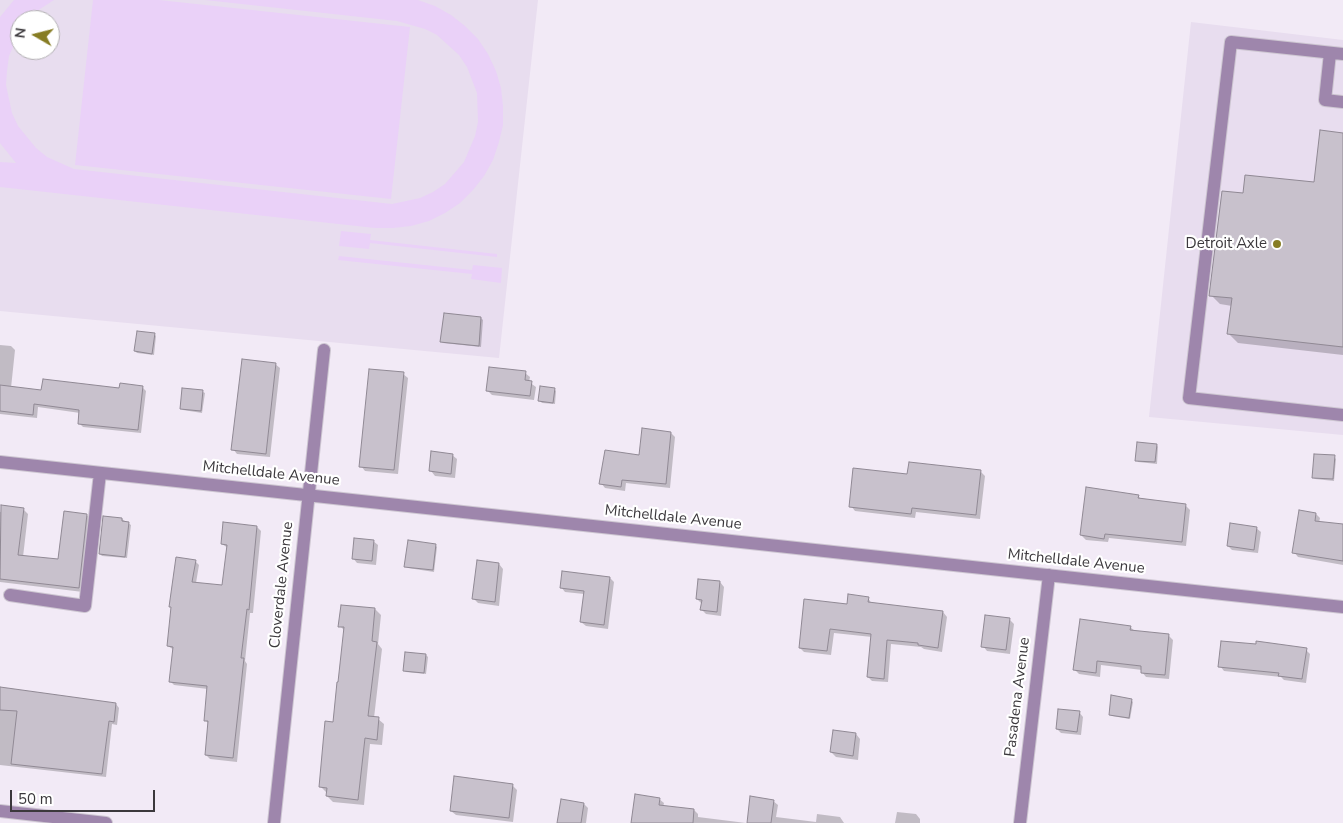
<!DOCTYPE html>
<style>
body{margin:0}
#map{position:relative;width:1343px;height:823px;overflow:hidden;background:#f2eaf6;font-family:"Nunito Sans",sans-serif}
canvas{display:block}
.north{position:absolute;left:10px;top:10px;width:50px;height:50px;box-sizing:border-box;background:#fff;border:1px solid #b1afb1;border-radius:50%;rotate:278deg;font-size:14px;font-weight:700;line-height:20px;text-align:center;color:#3b383c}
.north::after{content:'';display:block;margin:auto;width:18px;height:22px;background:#877d24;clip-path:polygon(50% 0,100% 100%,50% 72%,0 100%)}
.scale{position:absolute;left:10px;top:790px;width:145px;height:22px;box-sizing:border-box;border:2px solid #3b383c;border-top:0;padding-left:6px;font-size:15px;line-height:18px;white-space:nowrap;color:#3b383c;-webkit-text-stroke:4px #fff;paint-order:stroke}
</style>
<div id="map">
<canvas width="1343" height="823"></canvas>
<div class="north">N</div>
<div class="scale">50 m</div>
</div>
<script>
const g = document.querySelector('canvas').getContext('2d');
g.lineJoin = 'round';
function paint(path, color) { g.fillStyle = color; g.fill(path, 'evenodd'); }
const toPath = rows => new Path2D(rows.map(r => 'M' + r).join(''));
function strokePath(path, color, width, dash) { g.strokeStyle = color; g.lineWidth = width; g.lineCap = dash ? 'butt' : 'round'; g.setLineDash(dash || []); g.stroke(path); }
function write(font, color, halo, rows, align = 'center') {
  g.font = font + ' "Nunito Sans",sans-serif'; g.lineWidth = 4.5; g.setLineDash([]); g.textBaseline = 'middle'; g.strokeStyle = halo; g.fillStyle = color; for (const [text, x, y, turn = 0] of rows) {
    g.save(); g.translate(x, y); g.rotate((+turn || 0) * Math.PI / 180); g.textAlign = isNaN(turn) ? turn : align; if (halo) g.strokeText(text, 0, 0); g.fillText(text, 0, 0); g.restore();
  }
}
const built = toPath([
 [0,0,538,0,499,358,0,311],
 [20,20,50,20,50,50,20,50],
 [1191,22,1343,40,1343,435,1149,417]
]);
const green = toPath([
 [14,0,54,0,40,9,29,20,20,20,20,32,9,56,7,71,6,85,12,113,18,126,36,148,47,157,74,169,392,204,420,198,433,192,445,184,464,162,475,136,478,122,477,93,467,67,459,55,437,35,425,29,397,21,205,0,418,0,435,6,451,15,465,26,478,39,488,54,496,71,501,88,503,106,503,125,499,142,493,160,484,176,473,190,460,203,445,213,429,221,411,226,393,228,375,228,0,187,0,162,16,163,0,143,0,17],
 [93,0,159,0,410,27,391,199,75,165],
 [341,231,371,234,370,240,497,254,497,257,370,243,369,249,339,246],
 [339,256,472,270,473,265,502,268,501,283,471,279,472,274,338,260]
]);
const shadow = toPath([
 [1343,134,1343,355,1238,343,1229,334,1232,306,1220,304,1211,295,1245,194,1315,184],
 [481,318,483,320,481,347,443,343,442,342],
 [154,334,156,336,154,355,137,353,135,351],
 [0,345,11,346,15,350,11,388,43,391,142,387,146,391,141,433,83,427,79,423,80,413,38,407,37,418,0,414],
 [275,364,280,368,270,457,237,454,233,449],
 [525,373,530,377,529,382,536,387,534,400,492,395,487,390],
 [403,374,408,378,398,474,365,471,361,466],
 [554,389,556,391,555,404,542,403,540,401],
 [203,392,205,393,202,413,183,410,181,408],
 [671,433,675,437,670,488,626,483,625,491,605,488,601,483,640,456],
 [1157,445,1158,447,1157,464,1138,462,1137,460],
 [452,455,457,459,455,478,435,476,431,471],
 [1334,457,1336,459,1334,481,1315,479,1313,477],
 [980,471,985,476,980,519,916,512,915,518,855,511,851,506,908,475],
 [1138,496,1142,500,1186,506,1190,510,1186,546,1109,538,1108,542,1086,540,1081,535],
 [23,509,28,514,23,557,59,561,87,515,91,520,83,592,0,582,0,512],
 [1316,514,1320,518,1319,523,1343,524,1343,565,1298,557,1294,552],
 [122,519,131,525,127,558,102,556,100,554],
 [257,527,261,531,253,613,250,613,245,661,247,664,237,762,210,759,206,755,209,724,205,720,208,689,174,685,170,681,174,650,168,646,195,561,199,565,196,583,224,586,228,548,222,544],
 [1256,528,1261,532,1258,553,1232,550,1228,546],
 [373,541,378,545,376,565,357,563,353,558],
 [435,545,437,547,434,572,408,568,406,566],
 [499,564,503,569,499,606,478,603,474,599],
 [610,578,614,582,608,629,586,626,581,622,584,594,565,592,561,587],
 [720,582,724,587,721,616,706,614,702,610,701,603,697,599],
 [868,598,872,604,943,612,947,617,942,652,924,649,921,647,891,644,888,682,872,681,868,677,872,637,834,633,831,655,804,652,800,648,849,605],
 [375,609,381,615,378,644,382,649,374,718,378,719,384,724,382,745,370,744,364,805,333,802,327,796,327,793,320,786,334,724,339,683,345,631,340,626],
 [1009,619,1014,624,1010,654,987,651,983,646],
 [1130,627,1135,631,1168,635,1173,640,1169,679,1146,677,1142,672,1142,670,1101,665,1100,677,1079,674,1075,670],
 [1306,650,1310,654,1306,683,1284,680,1281,677,1224,671,1220,666],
 [426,655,428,657,426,674,406,672,404,670],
 [0,689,116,704,119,708,117,725,112,724,106,777,0,765],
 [1131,700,1133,702,1130,719,1112,716,1110,714],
 [1079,712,1083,717,1081,735,1061,733,1057,729],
 [856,734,860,739,858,760,836,757,831,752],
 [512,785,517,790,513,822,456,815,451,811],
 [659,799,664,803,663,807,694,810,698,814,698,817,746,823,632,823],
 [773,801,778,805,776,817,816,822,817,814,840,817,844,823,748,823],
 [584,804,588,808,586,823,558,823],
 [897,812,916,814,920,819,920,823,895,823]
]);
const building = toPath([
 [1320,130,1343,133,1343,347,1227,334,1232,298,1209,296,1222,191,1243,193,1245,175,1314,182,1320,130],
 [444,313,481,317,479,346,440,342,444,313],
 [137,331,155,333,152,354,134,351,137,331],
 [242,359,276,363,266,454,231,450,242,359],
 [489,367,526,371,525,380,532,381,530,396,486,391,489,367],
 [369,369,404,372,394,470,359,467,369,369],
 [43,379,119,388,120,383,143,386,138,430,78,424,79,410,34,404,33,415,0,411,0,385,41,390,43,379],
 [540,386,555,388,553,403,538,401,540,386],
 [182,388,203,390,201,411,180,409,182,388],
 [642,428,671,432,666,484,622,480,621,487,599,484,605,450,639,455,642,428],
 [1137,442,1157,444,1155,462,1135,461,1137,442],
 [431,451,453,454,451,474,429,471,431,451],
 [1314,454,1335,455,1333,479,1312,478,1314,454],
 [909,462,981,470,976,515,912,508,911,514,849,507,853,468,907,474,909,462],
 [1086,487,1139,495,1138,498,1186,504,1182,542,1105,534,1104,539,1080,535,1086,487],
 [1,505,24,508,18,555,58,559,64,511,87,514,79,588,0,579,1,505],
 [1299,510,1316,513,1315,521,1343,524,1343,561,1292,553,1299,510],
 [103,516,122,518,122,521,129,522,125,557,99,554,103,516],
 [223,522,257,526,249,610,247,609,241,658,244,658,233,758,205,755,208,721,204,721,207,686,169,682,173,647,167,646,171,607,169,607,176,557,196,560,192,582,222,585,227,545,221,544,223,522],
 [1230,523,1257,527,1254,550,1227,546,1230,523],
 [354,538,374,540,372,561,352,559,354,538],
 [408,540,436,544,433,570,404,567,408,540],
 [477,560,499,563,495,602,472,599,477,560],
 [562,571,610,577,604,625,580,622,584,591,560,588,562,571],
 [698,579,720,581,717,612,700,610,702,600,696,599,698,579],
 [848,594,869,597,868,602,943,611,938,648,918,645,918,643,887,640,884,679,867,677,871,634,830,629,827,651,799,648,804,599,847,604,848,594],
 [341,605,375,608,372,641,377,642,368,716,379,717,377,740,365,738,358,800,326,796,327,788,319,787,325,721,333,722,337,682,338,682,344,627,338,627,341,605],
 [985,615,1010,618,1006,650,981,647,985,615],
 [1080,619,1131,626,1130,630,1169,634,1165,675,1141,673,1141,666,1097,661,1096,673,1073,670,1080,619],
 [1221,641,1256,644,1256,641,1307,648,1302,679,1278,676,1279,673,1218,667,1221,641],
 [405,652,426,654,424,673,403,671,405,652],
 [0,687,116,703,114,722,109,721,102,774,11,764,17,711,0,710,0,687],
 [1111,695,1132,699,1129,718,1109,715,1111,695],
 [1058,709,1080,711,1077,732,1056,729,1058,709],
 [833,730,856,733,853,756,830,752,833,730],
 [454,776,513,784,509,818,450,811,454,776],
 [635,794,660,798,659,805,694,809,693,823,631,823,635,794],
 [750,796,774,800,771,823,747,823,750,796],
 [561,799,584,803,581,823,557,823,561,799]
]);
const minor = toPath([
 [1330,53,1325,100,1343,102],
 [1343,54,1231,42,1189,398,1343,415],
 [0,462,1343,607],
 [10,595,85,606,100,473],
 [0,811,106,823],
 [274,823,324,350],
 [1020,823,1049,575]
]);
const markers = [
 [1277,244,5,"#877d24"]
];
const poiNames = [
 ["Detroit Axle",1267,244]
];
const streetNames = [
 ["Mitchelldale Avenue",271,474,6],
 ["Mitchelldale Avenue",673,518,6],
 ["Mitchelldale Avenue",1076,562,6],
 ["Cloverdale Avenue",282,585,-84],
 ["Pasadena Avenue",1018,697,-83]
];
paint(built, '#e8ddef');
paint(green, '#ead1f8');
paint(shadow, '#0003');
paint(building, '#c8c1cc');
strokePath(building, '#908994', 1);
strokePath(minor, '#cdc6d1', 14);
strokePath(minor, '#9e86ac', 12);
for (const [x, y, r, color] of markers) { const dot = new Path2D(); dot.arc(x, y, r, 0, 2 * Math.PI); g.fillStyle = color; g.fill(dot); strokePath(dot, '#fff', 2); }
write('15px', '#3b383c', '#fff', poiNames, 'right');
write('15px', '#3b383c', '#fff', streetNames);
</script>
